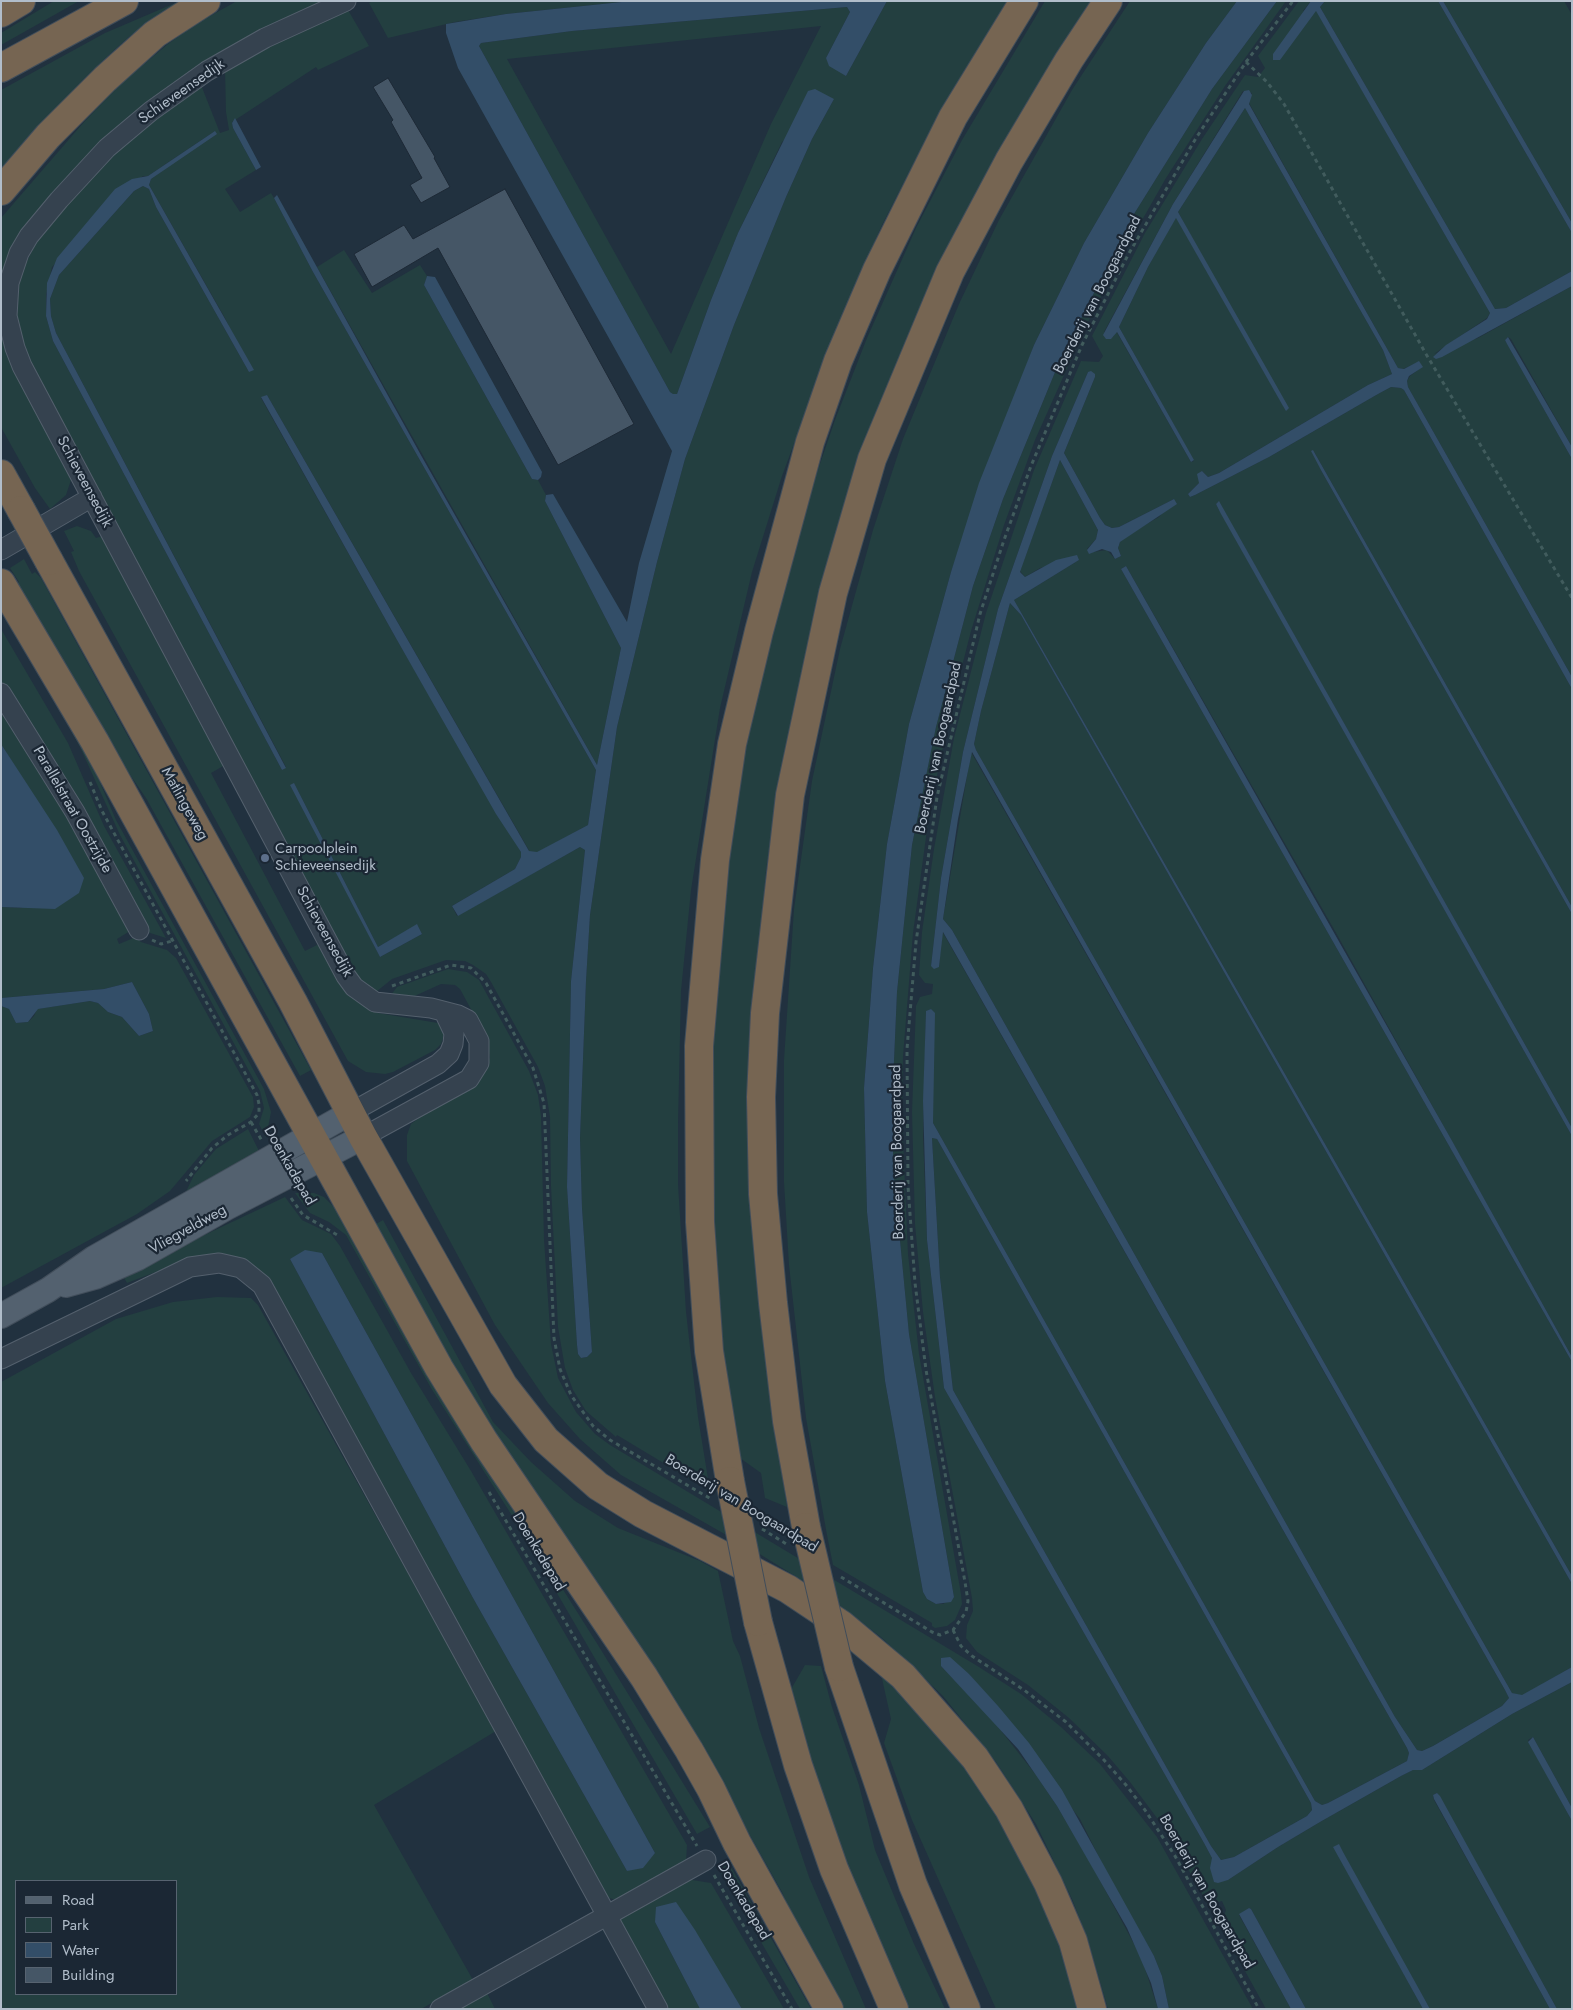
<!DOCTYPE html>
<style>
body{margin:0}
#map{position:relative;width:1573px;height:2010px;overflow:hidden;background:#21313f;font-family:Jost,sans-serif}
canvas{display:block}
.frame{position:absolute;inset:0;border:2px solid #b1bdca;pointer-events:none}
.legend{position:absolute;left:15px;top:1880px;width:162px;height:115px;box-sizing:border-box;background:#1b2734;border:1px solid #576370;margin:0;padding:6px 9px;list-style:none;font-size:15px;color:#b1bdca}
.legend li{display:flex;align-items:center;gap:10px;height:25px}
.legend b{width:25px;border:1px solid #576370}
</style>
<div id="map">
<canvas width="1573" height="2010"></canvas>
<div class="frame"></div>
<ul class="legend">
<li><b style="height:6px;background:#53616f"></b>Road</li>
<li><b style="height:14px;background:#233f40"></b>Park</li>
<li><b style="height:14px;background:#334e68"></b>Water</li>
<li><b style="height:14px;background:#455666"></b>Building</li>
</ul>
</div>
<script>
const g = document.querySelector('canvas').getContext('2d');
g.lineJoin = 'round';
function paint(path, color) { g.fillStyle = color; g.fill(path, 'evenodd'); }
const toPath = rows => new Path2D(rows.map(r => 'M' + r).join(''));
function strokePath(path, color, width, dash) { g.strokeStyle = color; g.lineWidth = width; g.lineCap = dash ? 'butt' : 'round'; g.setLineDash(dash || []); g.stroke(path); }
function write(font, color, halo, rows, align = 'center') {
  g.font = font + ' Jost,sans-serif'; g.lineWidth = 4.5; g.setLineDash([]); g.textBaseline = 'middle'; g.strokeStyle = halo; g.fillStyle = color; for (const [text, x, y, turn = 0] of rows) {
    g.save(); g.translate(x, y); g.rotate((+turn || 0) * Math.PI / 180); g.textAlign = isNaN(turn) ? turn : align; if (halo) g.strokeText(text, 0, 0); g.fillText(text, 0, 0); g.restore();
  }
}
const green = toPath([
 [54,1,79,1,1,45,1,33],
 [180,1,188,1,130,36,110,54,82,81,1,176,1,90,105,33],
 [237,1,326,1,260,31,198,67,12,247,1,277,1,218,84,122,120,84,168,44,194,25],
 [373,1,631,1,506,14,455,22,388,38,369,3],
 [887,1,1008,1,963,73,922,147,882,225,840,320,782,476,752,572,720,708,691,890,681,991,678,1123,678,1184,686,1312,698,1417,710,1491,617,1435,616,1437,586,1411,573,1390,565,1368,558,1327,551,1186,550,1117,545,1086,538,1067,491,982,486,974,473,965,465,961,446,960,392,979,376,992,356,977,24,349,16,321,16,293,24,267,41,233,84,183,130,139,201,85,220,133,229,130,226,112,225,69,262,48,348,10,369,46,318,70,316,67,232,122,233,128,256,170,225,189,240,212,271,193,274,198,313,272,596,770,588,825,537,853,530,852,267,395,261,398,397,640,521,852,521,857,515,869,452,906,457,916,580,847,585,850,571,981,567,1187,577,1345,578,1354,581,1358,587,1357,592,1352,582,1208,580,1138,586,981,590,915,617,727,657,562,685,459,734,325,786,197,812,139,834,99,782,142,738,233,711,300,677,394,673,394,670,392,479,46,481,43,572,31,847,7,850,12,826,58,846,76],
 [821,26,771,124,671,354,507,59],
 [215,131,151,179,149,185,225,318,249,372,156,207,149,189,143,186,134,191,59,275,50,299,51,316,56,333,286,767,282,770,53,341,46,316,46,295,52,267,143,176,148,176],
 [294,783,378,947,417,925,422,934,380,957],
 [1045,1,1091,1,1050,66,993,163,811,629,779,786,766,870,756,988,770,1395,787,1507,765,1498,761,1473,740,1458,722,1353,711,1208,711,1033,730,834,747,736,798,528,835,420,867,338,916,228,962,140],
 [1130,1,1237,1,1206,43,1148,133,1084,243,1034,345,951,572,909,724,887,844,873,968,864,1088,867,1212,885,1381,923,1592,927,1599,936,1604,943,1604,954,1597,909,1334,893,1167,893,1084,897,992,912,845,936,727,973,586,1003,499,1060,360,1134,214,1212,89,1277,1,1286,1,1225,86,1166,178,1120,259,1086,326,1035,440,1004,525,971,631,949,717,929,815,913,933,903,1056,902,1117,908,1254,919,1354,961,1594,962,1604,955,1620,947,1626,935,1628,932,1626,932,1623,833,1565,827,1535,806,1418,789,1265,784,1182,784,1060,794,909,812,781,840,649,873,530,903,439,959,304,999,220,1072,90],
 [1299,1,1311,1,1303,11,1313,14,1316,10,1490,313,1487,318,1434,354,1478,338,1572,286,1572,447,1511,339,1508,337,1505,340,1572,459,1572,677,1408,387,1407,381,1410,376,1422,367,1419,362,1403,369,1398,368,1249,103,1252,93,1243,91,1173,204,1104,332,1113,337,1116,331,1191,462,1194,461,1119,327,1148,267,1176,217,1286,410,1178,212,1245,108,1383,350,1392,374,1368,385,1219,473,1208,477,1202,471,1199,483,1188,494,1190,497,1195,495,1269,457,1378,394,1391,387,1401,388,1404,390,1572,689,1572,907,1313,450,1322,472,1572,914,1572,1128,1219,502,1216,504,1572,1136,1572,1357,1335,931,1126,566,1121,569,1572,1362,1572,1576,1014,600,1079,560,1040,568,1025,577,1020,571,1060,460,1098,530,1096,539,1087,549,1093,552,1107,550,1115,559,1121,556,1118,548,1120,542,1129,534,1159,517,1174,499,1119,527,1112,528,1105,525,1100,518,1064,453,1095,377,1088,372,1052,456,998,609,963,752,941,878,931,966,939,967,942,931,1407,1748,1409,1753,1407,1761,1328,1803,1322,1805,1315,1801,933,1123,931,1009,926,1012,923,1137,927,1240,944,1388,1204,1843,1212,1858,1214,1882,1228,1880,1278,1847,1320,1822,1401,1776,1413,1770,1422,1770,1512,1714,1572,1682,1572,1808,1533,1737,1528,1740,1572,1821,1572,2009,1557,2009,1437,1793,1433,1795,1434,1800,1550,2009,1430,2009,1334,1847,1423,2009,1306,2009,1251,1909,1249,1908,1239,1915,1291,2009,1266,2009,1223,1931,1221,1924,1226,1910,1222,1901,1218,1902,1205,1899,1166,1830,1130,1782,1108,1756,1069,1718,1028,1685,977,1652,966,1638,967,1625,973,1611,972,1598,935,1397,923,1312,915,1224,912,1112,916,1006,920,997,932,994,933,984,925,983,919,975,922,932,934,849,954,738,986,613,1034,470,1081,361,1099,362,1103,356,1092,336,1145,233,1202,139,1245,75,1258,77,1265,68,1258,56],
 [1325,1,1438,1,1572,233,1572,271,1506,308,1495,309,1320,7],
 [1443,1,1564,1,1572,15,1572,223],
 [344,250,372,293,420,265,427,276,424,285,532,479,538,480,546,495,545,501,621,648,597,765,317,267],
 [1,333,16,374,72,477,66,495,50,509,35,488,1,427],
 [77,526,91,531,96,538,103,536,225,765,211,773,305,951,319,944,363,1005,378,1013,438,1023,444,1035,441,1044,435,1050,393,1072,385,1074,366,1072,348,1061,79,571,71,552,74,551,64,531],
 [24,559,32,574,35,572,41,578,311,1070,300,1076,146,798,99,730,16,584,19,582,10,568],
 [1010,603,1021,615,1572,1584,1572,1667,1522,1696,1512,1693,976,750,974,744,981,711],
 [1,629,68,743,104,826,166,938,147,932,49,756,1,683],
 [55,701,87,752,116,820,264,1089,271,1112,266,1138,259,1124,264,1108,260,1091,120,835,80,747],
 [1,705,54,785,130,931,117,939,119,944,136,937,141,942,167,950,176,958,253,1097,254,1107,250,1117,212,1141,170,1191,137,1214,1,1288,1,1006,9,1009,16,1023,28,1022,34,1016,37,1009,90,1001,98,1003,108,1012,122,1017,139,1036,153,1031,149,1014,132,982,104,989,1,998,1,907,21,908,68,851,1,744],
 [971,752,1505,1690,1509,1698,1502,1706,1433,1746,1422,1751,1417,1750,1395,1717,952,930,943,919],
 [448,969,467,972,479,980,529,1071,538,1095,541,1116,544,1239,551,1344,558,1378,576,1412,595,1434,610,1445,979,1667,1021,1694,1061,1727,1100,1764,1157,1837,1253,2009,1169,2009,1162,1976,1154,1956,1116,1891,1080,1819,969,1674,941,1666,991,1718,1036,1775,1057,1806,1094,1869,1142,1959,1158,2009,1108,2009,1087,1937,1072,1899,1036,1824,996,1762,943,1696,882,1638,826,1595,758,1553,621,1475,580,1439,548,1403,495,1325,407,1161,407,1135,411,1124,429,1110,478,1080,487,1067,490,1057,486,1037,460,989,455,985,441,984,408,999,391,995,397,987],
 [248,1129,259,1151,180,1204,194,1175,216,1149],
 [932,1138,937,1139,1311,1803,1312,1810,1307,1816,1234,1857,1221,1860,1211,1846,953,1390,940,1277],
 [295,1193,314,1193,324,1197,337,1210,444,1401,598,1645,710,1827,697,1834,511,1514,431,1388,346,1235,329,1222,310,1213],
 [285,1197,302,1220,331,1234,340,1246,411,1373,471,1471,687,1845,686,1862,617,1900,605,1897,266,1282,202,1258,166,1268,127,1283,122,1274],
 [322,1253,655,1853,627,1871,473,1598,290,1259],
 [383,1220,493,1422,531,1462,575,1501,618,1528,700,1561,718,1571,733,1641,740,1656,759,1728,809,1877,866,2009,836,2009,822,1984,782,1892,672,1698,599,1584,487,1425,371,1227],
 [217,1297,251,1298,258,1305,496,1731,374,1805,473,1980,421,2009,1,2009,1,1382,116,1319,173,1302],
 [16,1881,176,1881,176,1994,16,1994],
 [805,1665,821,1666,832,1707,859,1785,875,1850,914,1944,945,2009,909,2009,871,1925,833,1828,810,1760,790,1691],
 [881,1674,926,1717,988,1795,1052,1917,1082,2009,996,2009,912,1820,884,1743,891,1719],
 [728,1862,810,2007,811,2009,800,2009,718,1868],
 [686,1879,711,1883,784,2009,742,2009,676,1903,655,1922,700,2009,669,2009,618,1920],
 [485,1989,495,2009,450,2009]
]);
const water = toPath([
 [631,1,887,1,846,76,829,66,826,58,850,12,847,7,572,31,481,43,479,46,670,392,673,394,677,394,711,300,738,233,808,91,815,89,834,99,812,139,786,197,734,325,685,459,657,562,617,727,590,915,586,981,580,1138,582,1208,592,1352,587,1357,581,1358,578,1354,577,1345,567,1187,571,981,585,850,580,847,458,916,452,906,515,869,521,857,521,852,496,814,397,640,261,397,267,395,529,851,537,852,588,825,596,770,313,272,274,198,277,195,422,457,597,765,621,648,545,501,546,495,553,494,627,622,639,563,672,451,458,68,446,33,446,24,506,14],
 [1237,1,1277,1,1212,89,1134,214,1060,360,1003,499,973,586,936,727,912,845,897,992,893,1084,893,1167,909,1334,954,1597,951,1602,936,1604,927,1599,923,1592,885,1381,867,1212,864,1088,873,968,887,844,909,724,951,572,979,483,1034,345,1084,243,1148,133,1206,43],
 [1311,1,1325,1,1320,7,1495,309,1506,308,1572,271,1572,286,1442,357,1436,359,1433,357,1446,345,1487,319,1490,313,1316,11,1280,60,1273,60,1273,54],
 [1438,1,1443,1,1572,223,1572,233],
 [1249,90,1252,95,1249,104,1398,368,1404,369,1419,361,1423,367,1409,376,1407,381,1408,387,1572,677,1572,689,1404,390,1401,388,1391,387,1378,394,1269,457,1195,495,1190,497,1188,494,1199,483,1197,474,1202,471,1208,477,1219,473,1368,385,1392,374,1383,350,1245,108,1178,212,1289,408,1286,411,1283,406,1176,218,1148,267,1119,327,1194,460,1191,462,1117,332,1111,339,1106,339,1103,335,1173,204,1244,91],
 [235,118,261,167,256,170,233,128,232,123],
 [215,131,217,134,151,179,149,185,254,370,249,372,156,207,149,189,143,186,134,191,59,275,50,299,51,316,56,333,286,768,282,770,53,341,46,316,47,283,57,258,115,189,132,179,148,176],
 [427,276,435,277,542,472,541,477,538,480,532,479,424,285],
 [1508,337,1572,447,1572,459,1507,344,1505,340],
 [1091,371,1095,374,1095,377,1064,453,1100,518,1105,525,1112,528,1119,527,1174,499,1177,504,1120,542,1118,548,1121,556,1115,559,1111,552,1102,549,1089,554,1087,550,1096,539,1098,530,1060,460,1020,572,1025,577,1056,560,1077,555,1079,560,1014,600,1572,1576,1572,1584,1021,615,1010,603,981,711,974,744,976,750,1512,1693,1522,1695,1572,1667,1572,1682,1512,1714,1422,1770,1413,1770,1401,1776,1320,1822,1278,1847,1228,1880,1218,1883,1214,1882,1210,1868,1212,1858,1204,1843,944,1388,927,1240,923,1101,926,1011,931,1009,935,1013,933,1123,1315,1801,1322,1805,1328,1803,1407,1761,1409,1753,1407,1748,943,932,939,967,934,969,931,966,941,878,963,752,998,609,1052,456,1088,372],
 [972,752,1505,1690,1509,1698,1502,1706,1433,1746,1422,1751,1417,1750,1395,1717,952,930,943,919,958,819],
 [932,1138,937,1139,1311,1803,1312,1810,1307,1816,1234,1857,1221,1860,1211,1846,953,1390,940,1277],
 [1313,450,1572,907,1572,914,1322,472,1311,451],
 [1219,501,1572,1128,1572,1136,1221,514,1216,504],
 [1126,566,1451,1139,1572,1357,1572,1362,1121,569],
 [1,744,57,830,84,878,79,893,55,909,1,907],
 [294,783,378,947,417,924,422,934,380,957,290,785],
 [132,982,149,1014,153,1031,139,1036,122,1017,108,1012,98,1003,90,1001,38,1009,28,1022,16,1023,9,1009,1,1006,1,998,104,989],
 [305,1250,322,1253,655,1853,643,1868,627,1871,473,1598,290,1259],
 [950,1657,969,1674,998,1706,1029,1743,1062,1790,1154,1956,1162,1976,1169,2009,1158,2009,1151,1983,1127,1928,1057,1806,1018,1749,941,1666,941,1658],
 [1533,1737,1572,1808,1572,1821,1528,1742],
 [1437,1793,1440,1796,1557,2009,1550,2009,1434,1799,1433,1795],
 [1339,1844,1343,1852,1430,2009,1423,2009,1333,1847],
 [676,1902,695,1930,742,2009,700,2009,655,1922,656,1907],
 [1249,1908,1251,1909,1306,2009,1291,2009,1239,1914]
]);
const building = toPath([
 [388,78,435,157,434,158,450,187,421,203,410,185,422,178,391,122,393,120,373,87,388,78],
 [505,189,634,424,558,465,438,248,372,287,354,254,404,225,413,239,505,189]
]);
const path = toPath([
 [1246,62,1267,82,1284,104,1426,354,1572,598],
 [90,782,102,811,257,1095,259,1104,259,1113,251,1122,228,1135,212,1148,186,1181],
 [152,940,161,944,172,941],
 [392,986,451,965,471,968,486,983,533,1068,544,1103,554,1338,560,1369,571,1395,593,1426,610,1440,711,1499],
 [251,1122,262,1141],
 [291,1198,303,1215,339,1236],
 [489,1492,697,1846],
 [762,1529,788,1545],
 [841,1577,932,1632,940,1635,953,1630,966,1612,968,1601,965,1582,926,1370,915,1283,908,1186,907,1049,916,942,937,797,980,614,1004,540,1031,466,1082,345,1128,255,1196,138,1246,62,1293,1],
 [953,1630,961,1646,972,1656,1024,1690,1066,1722,1104,1760,1126,1785,1145,1810,1175,1856,1259,2009],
 [714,1875,792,2009]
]);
const minor = toPath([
 [346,1,265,38,207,71,151,111,107,148,59,200,29,236,19,253,9,283,7,316,15,348,22,366,346,976,354,987,375,1002,431,1008,458,1015,468,1020,479,1041,479,1063,469,1079,363,1137],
 [1,550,92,497],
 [1,693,75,812,139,930],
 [350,1113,438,1064,449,1054,453,1044,454,1033,444,1012],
 [1,1359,190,1267,219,1263,241,1268,262,1285,658,2009],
 [440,2009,706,1860]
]);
const major = toPath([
 [66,1285,95,1277,138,1258,228,1207,363,1137],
 [1,1316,48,1290,94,1258,350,1113]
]);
const highway = toPath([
 [1,13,21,1],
 [1,68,124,1],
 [1,191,48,136,105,79,155,34,206,1],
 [1,474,21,510],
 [49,561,293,1002,363,1137,503,1385,546,1440,598,1486,643,1514,788,1589,842,1625,903,1676,975,1758,1009,1809,1048,1883,1073,1941,1092,2009],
 [1,583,95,742,439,1368,484,1441,644,1677,689,1750,711,1789,737,1843,829,2009],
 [730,1481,709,1351,700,1222,699,1046,715,860,732,744,759,631,810,442,838,361,877,270,953,117,1024,1],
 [806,1527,787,1421,773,1303,763,1194,761,1097,765,1013,790,795,833,593,872,459,950,272,1009,161,1069,60,1108,1],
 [758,1622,798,1765,834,1869,894,2009],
 [839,1667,913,1885,966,2009]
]);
const highwayBridge = toPath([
 [21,510,49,561],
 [730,1481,758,1622],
 [806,1527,839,1667]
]);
const markers = [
 [265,858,5,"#5c6f8a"]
];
const streetNames = [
 ["Schieveensedijk",182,92,-35],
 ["Boerderij van Boogaardpad",1098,295,-63],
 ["Schieveensedijk",84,482,62],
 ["Boerderij van Boogaardpad",939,748,-78],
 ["Matlingeweg",184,804,61],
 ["Parallelstraat Oostzijde",72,810,60],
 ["Schieveensedijk",324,932,61],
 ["Boerderij van Boogaardpad",898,1152,-91],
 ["Doenkadepad",289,1166,60],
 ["Vliegveldweg",188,1230,-29],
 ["Boerderij van Boogaardpad",741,1504,31],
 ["Doenkadepad",538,1552,59],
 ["Boerderij van Boogaardpad",1206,1892,60],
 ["Doenkadepad",743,1901,59]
];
const poiNames = [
 ["Carpoolplein",275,849],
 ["Schieveensedijk",275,866]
];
paint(green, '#233f40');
paint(water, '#334e68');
paint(building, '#455666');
strokePath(building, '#1d2936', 1);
strokePath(minor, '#54606d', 21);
strokePath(major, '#424e5b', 26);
strokePath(highway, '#414d5a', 30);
strokePath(path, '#415c5d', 3, [4, 4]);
strokePath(minor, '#35424f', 19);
strokePath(major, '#53616f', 24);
strokePath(highway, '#766552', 28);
strokePath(highwayBridge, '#414d5a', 30, []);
strokePath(highwayBridge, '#766552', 28);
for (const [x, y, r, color] of markers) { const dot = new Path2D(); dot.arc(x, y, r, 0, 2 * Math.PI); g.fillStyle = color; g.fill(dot); strokePath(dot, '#1b2734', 2); }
write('15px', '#b1bdca', '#1b2734', streetNames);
write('15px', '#b1bdca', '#1b2734', poiNames, 'left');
</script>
